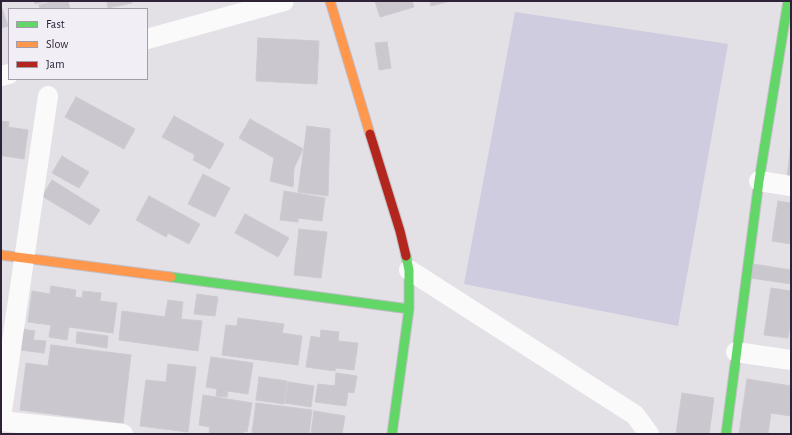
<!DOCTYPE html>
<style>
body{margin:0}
#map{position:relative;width:792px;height:435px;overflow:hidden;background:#e3e1e6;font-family:"Alegreya Sans",sans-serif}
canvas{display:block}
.frame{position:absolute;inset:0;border:2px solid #2d2236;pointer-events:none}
.legend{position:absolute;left:8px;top:8px;width:140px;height:72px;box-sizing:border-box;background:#f1eff5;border:1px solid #a39da9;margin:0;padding:5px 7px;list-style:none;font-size:12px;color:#2d2236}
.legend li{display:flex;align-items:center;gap:8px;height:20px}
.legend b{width:20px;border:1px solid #a39da9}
</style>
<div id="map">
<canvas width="792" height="435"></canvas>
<div class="frame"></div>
<ul class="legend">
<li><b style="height:5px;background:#63d668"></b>Fast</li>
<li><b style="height:5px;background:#ff974d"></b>Slow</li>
<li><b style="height:5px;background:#b3261e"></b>Jam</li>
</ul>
</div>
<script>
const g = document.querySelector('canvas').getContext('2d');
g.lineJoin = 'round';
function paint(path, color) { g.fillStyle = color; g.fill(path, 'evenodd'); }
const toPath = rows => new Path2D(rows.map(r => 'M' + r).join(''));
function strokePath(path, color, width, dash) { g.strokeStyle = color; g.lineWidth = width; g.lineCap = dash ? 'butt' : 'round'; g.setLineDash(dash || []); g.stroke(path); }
const green = toPath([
 [515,12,728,44,678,326,464,284]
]);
const building = toPath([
 [34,1,47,1,35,4,34,1],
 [55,1,68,1,70,9,40,9,39,5,55,1],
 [107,1,131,1,132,3,108,8,107,1],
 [375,1,412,1,414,7,380,17,375,1],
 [430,1,450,1,431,6,430,1],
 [2,9,8,26,1,28,1,10,2,9],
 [258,38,319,41,317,84,256,81,258,38],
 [387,42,391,68,379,70,375,43,387,42],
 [76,97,135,129,124,149,65,117,76,97],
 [174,116,224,144,210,169,193,160,195,155,162,137,174,116],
 [250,119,303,149,294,168,293,187,270,181,274,158,239,138,250,119],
 [1,121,9,122,4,156,1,156,1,121],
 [307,126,330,129,328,196,298,192,307,126],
 [8,127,28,130,24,159,4,156,8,127],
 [791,143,791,179,787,178,791,143],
 [62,156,89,172,79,188,52,173,62,156],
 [203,174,230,188,215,217,188,204,203,174],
 [52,180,100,210,90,225,42,196,52,180],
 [284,191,325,198,322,221,298,218,298,222,280,220,284,191],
 [149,196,200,224,189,244,168,233,166,237,136,220,149,196],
 [778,201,791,203,791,244,772,241,778,201],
 [245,214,289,238,278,257,235,233,245,214],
 [299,229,327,232,321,278,294,275,299,229],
 [753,264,791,270,791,284,751,278,753,264],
 [51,286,76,290,75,297,82,298,83,291,101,293,100,301,117,303,113,333,69,327,67,340,49,337,51,325,28,322,32,291,50,294,51,286],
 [771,288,791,291,791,318,788,338,764,335,771,288],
 [197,294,218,297,215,316,194,314,197,294],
 [168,300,183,302,181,319,202,321,198,351,119,340,122,311,165,317,168,300],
 [238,318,284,324,282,333,302,336,298,365,222,355,226,325,237,326,238,318],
 [22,329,35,331,33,340,46,341,44,353,20,350,22,329],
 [321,330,339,332,338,341,358,343,354,370,336,368,335,371,306,367,311,336,320,338,321,330],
 [77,332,108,336,107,348,76,343,77,332],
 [51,345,131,355,123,423,20,410,26,363,48,366,51,345],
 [211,357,253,363,248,394,228,391,227,397,216,396,217,389,206,387,211,357],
 [168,364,196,367,188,432,140,426,146,380,166,382,168,364],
 [336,373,357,376,354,393,348,392,346,406,315,402,318,384,335,386,336,373],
 [259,377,287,381,284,404,256,400,259,377],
 [747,379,791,386,791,416,771,413,768,434,739,434,747,379],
 [288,382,314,386,311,407,285,403,288,382],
 [682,393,714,398,709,434,676,434,682,393],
 [203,395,252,403,247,432,244,431,243,434,209,434,210,427,199,425,203,395],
 [256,403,312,410,309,434,252,433,256,403],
 [314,411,345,416,342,434,311,434,314,411]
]);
const street = toPath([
 [147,39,284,1],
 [1,76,9,74],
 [759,181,791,186],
 [409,270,635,415,649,434],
 [736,352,791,360],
 [1,417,48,96],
 [1,421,123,434]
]);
const fast = toPath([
 [171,277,409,309],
 [392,434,409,309,409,270,406,256],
 [726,434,759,181,788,1]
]);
const slow = toPath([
 [330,1,370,134],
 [1,255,171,277]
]);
const jam = toPath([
 [370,134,400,231,406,256]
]);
paint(green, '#ceccde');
paint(building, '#cac8ce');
strokePath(building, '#cccacf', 1);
strokePath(fast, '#c1bec6', 11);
strokePath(slow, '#c1bec6', 11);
strokePath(jam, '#c1bec6', 11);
strokePath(street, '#fbfafb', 20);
strokePath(fast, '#63d668', 9);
strokePath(slow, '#ff974d', 9);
strokePath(jam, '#b3261e', 9);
</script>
